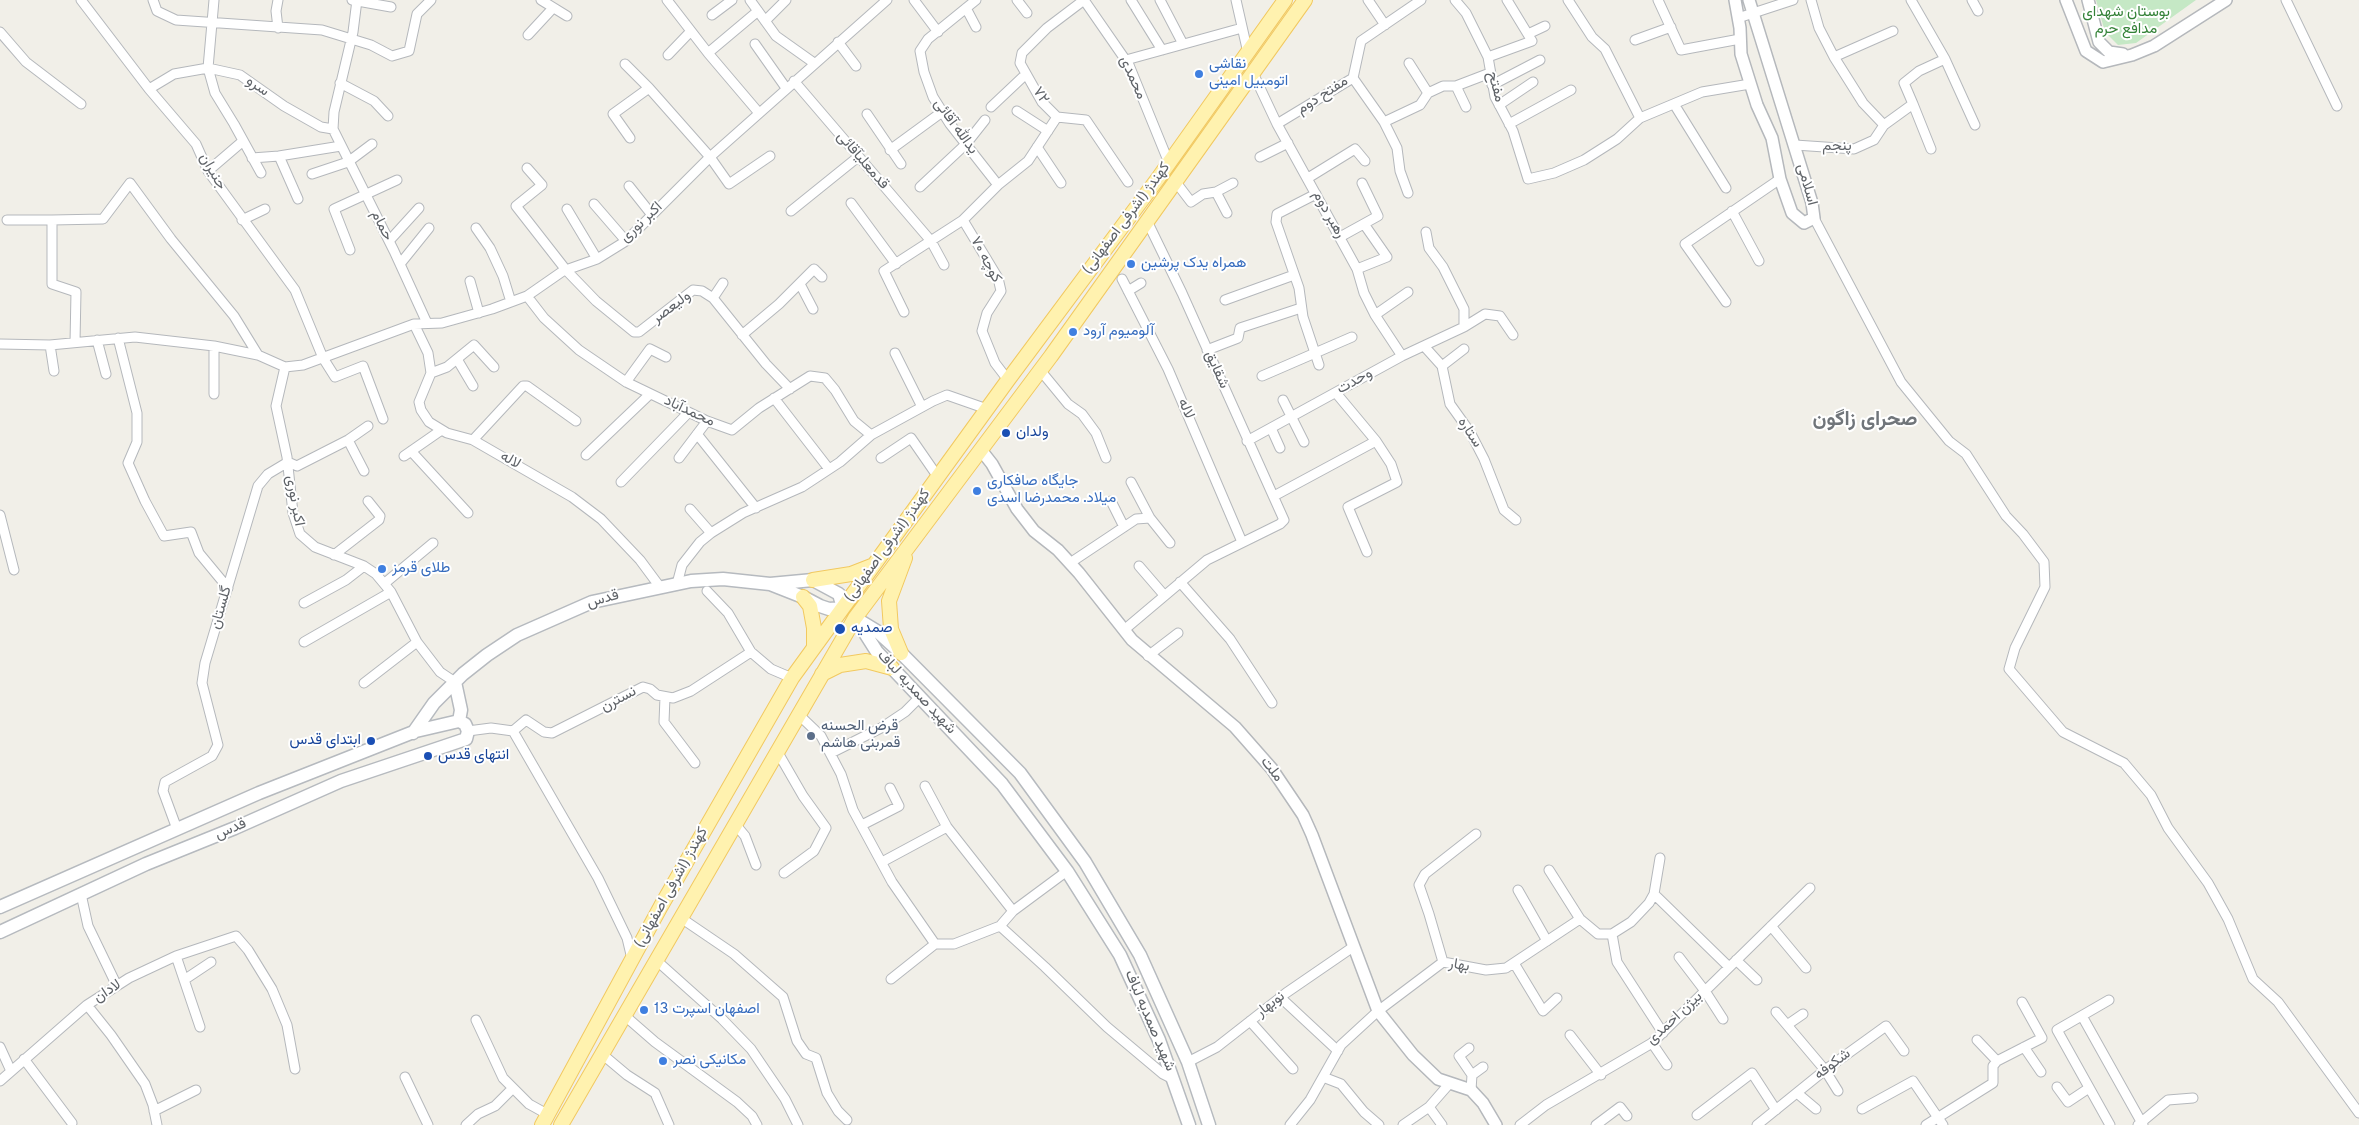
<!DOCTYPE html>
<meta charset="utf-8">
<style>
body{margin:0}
canvas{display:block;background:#f1efe8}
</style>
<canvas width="2359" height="1125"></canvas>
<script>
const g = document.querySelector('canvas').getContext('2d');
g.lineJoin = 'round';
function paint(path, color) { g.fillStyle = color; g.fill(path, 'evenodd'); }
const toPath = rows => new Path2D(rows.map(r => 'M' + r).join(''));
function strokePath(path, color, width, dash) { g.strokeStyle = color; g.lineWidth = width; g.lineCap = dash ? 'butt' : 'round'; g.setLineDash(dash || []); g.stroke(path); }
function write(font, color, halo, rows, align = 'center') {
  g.font = font + ' Overpass,Vazirmatn,sans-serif'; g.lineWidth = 4; g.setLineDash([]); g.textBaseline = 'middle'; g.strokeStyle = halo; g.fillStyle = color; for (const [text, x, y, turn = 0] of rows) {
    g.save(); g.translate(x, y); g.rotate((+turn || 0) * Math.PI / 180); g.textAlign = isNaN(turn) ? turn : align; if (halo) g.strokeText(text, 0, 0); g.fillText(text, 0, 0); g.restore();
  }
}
const green = toPath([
 [2096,0,2196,0,2136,43,2118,45,2105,32]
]);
const minor = toPath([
 [81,0,149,89,196,144,208,171,295,290,323,358,335,377,363,366,383,419],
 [153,0,157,11,176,20,322,30,371,45,392,56,409,51,417,14,431,0],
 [214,0,208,68,215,93,234,124,261,173],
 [278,0,276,11,278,28],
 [352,0,391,7],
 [357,0,353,32,334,112,333,129,394,251,427,323],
 [541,0,567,16],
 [667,0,708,53,759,113],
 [750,0,776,36,814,63],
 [914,0,938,32],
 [976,0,928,39,920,51,924,72,933,97,950,124,998,185],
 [1017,0,1027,13],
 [1084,0,1047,28,1022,53,1020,63,1042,102,1057,117,1086,120,1128,182],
 [1084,0,1129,65,1169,163],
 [1131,0,1162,50],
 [1160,0,1183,44],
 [1236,0,1248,53],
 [1368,0,1385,25],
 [1455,0,1466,13,1488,57,1495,97,1513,131,1528,179,1554,173,1584,160,1617,139,1640,118,1702,92,1750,84],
 [1568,0,1592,37,1605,49,1640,118],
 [1658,0,1681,50,1740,39],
 [1811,0,1819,28,1834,57,1863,103,1884,125],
 [1911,0,1945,59,1975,125],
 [1972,0,1978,11],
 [2286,0,2337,106],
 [966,8,976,27],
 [712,15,732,0],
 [1738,18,1793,0],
 [765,21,786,0],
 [0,32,26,62,81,104],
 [1528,34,1545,26],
 [528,35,553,8],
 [1635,40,1671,27],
 [838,42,856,66],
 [755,44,786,88],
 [708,53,758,11],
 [668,55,691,31],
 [1488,57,1532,41,1507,0],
 [1834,57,1893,31],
 [1126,60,1242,28],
 [1409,63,1428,93],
 [625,64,649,88,710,157,729,184,770,156],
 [1253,73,1277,124,1357,269,1364,293,1375,315,1402,356],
 [1353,78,1384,122,1397,148,1400,171,1408,193],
 [794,81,931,241,944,265],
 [340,83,374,101,388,116],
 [1492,85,1540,60],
 [1456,86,1466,107],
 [149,89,174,74,208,68,240,75,284,106,321,127,333,129],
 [1674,104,1726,188],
 [1913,104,1931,149],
 [1499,105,1533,82],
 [991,107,1026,74],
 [1017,111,1048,131],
 [867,114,901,164],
 [1384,122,1420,105,1428,93,1443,86,1456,86,1490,73],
 [1277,124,1353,78,1361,41,1421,0],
 [1509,124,1571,90],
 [630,138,613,114,649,88],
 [1795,145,1854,149,1874,140,1884,125,1913,104,1904,83,1919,71,1945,59],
 [1037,147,1061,183],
 [890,150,942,112],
 [1260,157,1288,143],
 [252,158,279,156],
 [527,168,542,185,516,206,566,270,596,301,634,332,639,332,693,290,702,291,713,298,766,364,790,389],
 [208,171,243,141],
 [312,174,348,162,372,144],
 [1308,178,1355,149,1365,161],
 [1175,181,1191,202,1203,194,1216,192,1227,213],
 [629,186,652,215],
 [920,187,966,144,985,120],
 [1216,192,1233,183],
 [1316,194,1277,214,1276,222,1299,288,1303,317,1319,365],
 [298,199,279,156,341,146],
 [851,203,896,264],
 [594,204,626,241],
 [567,209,597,259],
 [791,211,858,157],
 [1732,211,1759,261],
 [1814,218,1901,382,1949,441,1966,454,2006,516,2023,534,2044,562,2045,587,2015,648,2009,669,2063,732,2124,763,2151,795,2168,828,2208,883,2228,919,2253,979,2278,1002,2359,1113],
 [7,220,52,220],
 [242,220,265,209],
 [963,220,998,278,1001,291,987,313,982,331,995,363,1008,380],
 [476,228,490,248,503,276,511,302],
 [1426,232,1429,248,1443,267,1464,309,1464,327,1485,314,1500,316,1513,335],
 [1340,237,1378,216,1362,183],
 [389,241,419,208],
 [350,250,334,209,397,180],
 [400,264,429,228],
 [1357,269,1387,257,1364,224],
 [1122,279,1168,369,1242,542],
 [470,281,479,313],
 [800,284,813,309],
 [1128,291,1141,283],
 [527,296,544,318,579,350,626,382,707,421,732,430,759,408,810,376,825,378,835,390,854,421,871,435],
 [713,298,723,283],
 [1225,300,1294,275],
 [1726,302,1685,244,1780,179],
 [904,312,884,271,963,220,998,185,1028,161,1057,117],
 [1375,315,1408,292],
 [414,324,428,353,431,373,419,402,421,410,429,422,447,433,473,440,572,497,601,519,640,560,660,587],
 [742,335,779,304,814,269,822,277],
 [118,338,137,413,137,442,128,463,145,501,164,536,191,532,199,553,228,588],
 [97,340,106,374],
 [75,342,76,292,52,284,52,220,103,219,130,183,171,239,234,316,258,355],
 [0,344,50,345,135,337,214,346,258,355,285,367,303,365,414,324,442,323,492,309,527,296,563,271,597,259,626,241,710,157,887,0],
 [50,345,54,371],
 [214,346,214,394],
 [1424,346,1442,366,1450,404,1470,432,1484,459,1504,510,1516,520],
 [1207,350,1238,338,1240,328,1301,308],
 [895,353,922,407],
 [457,359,473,386],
 [1442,366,1464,349],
 [285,367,276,406,287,457,293,513,300,534,315,547,364,566,376,574,391,592,417,642,440,672,455,682],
 [1040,370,1068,404,1082,414,1096,433,1106,458],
 [431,373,447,367,474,345,494,367],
 [1262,376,1352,337],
 [626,382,650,349,666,357],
 [1336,393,1376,441,1391,464,1397,482,1348,507,1367,552],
 [774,398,829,469],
 [1283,400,1304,442],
 [1271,428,1280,448],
 [697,434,756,508],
 [348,440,364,471],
 [473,440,523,386,527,386,576,421],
 [1247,441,1402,356,1464,327],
 [411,451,468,513],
 [586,455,650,394],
 [404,456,440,431],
 [679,458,707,421],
 [881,458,911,438,938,477],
 [621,482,688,413],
 [1131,482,1150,518],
 [1274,496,1376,441],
 [1111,501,1124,527],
 [690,509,711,533],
 [0,515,14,570],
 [334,555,379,520,380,516,368,501],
 [1070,563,1136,519,1150,518,1170,543],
 [1139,566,1164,595],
 [1180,582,1230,639,1272,703],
 [385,583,433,543],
 [677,584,682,565,700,542,711,533,743,513,802,487,840,462,871,435,933,401,947,395,987,409],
 [707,591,728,613,751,652,771,669,792,678],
 [304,603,346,580,364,566],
 [1124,630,1207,560,1280,524,1284,520,1182,293,1147,221],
 [304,642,391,592],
 [1148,656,1178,633],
 [364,683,417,642],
 [665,697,664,722,695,763],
 [798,714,821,736,841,774,853,810,892,882,935,944,954,944,1000,926,1013,911,1067,871],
 [468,731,491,728,513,731],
 [513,731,526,720,544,732,552,733,643,687,650,689,657,695,673,698,691,691,751,652],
 [513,731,598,878,627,938,632,959],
 [777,751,803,796,826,828,814,851,784,873],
 [831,753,881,728,905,712,919,698],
 [925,786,947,827,1013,911],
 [735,824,745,836,756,865],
 [862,825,899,806,890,788],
 [177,829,163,791,165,782,212,756,218,745,202,683,205,663,258,486,268,474,288,462,297,466,348,440,368,426],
 [882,862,947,827],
 [1549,870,1580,919],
 [1518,890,1547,941],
 [81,894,88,926,117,986],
 [1654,894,1729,967],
 [681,918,734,954,783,997,797,1041,806,1054,816,1058,827,1093,838,1111,847,1120],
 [1000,926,1045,967,1107,1027,1163,1074,1173,1079],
 [1771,926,1806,968],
 [1612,934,1617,962,1663,1033],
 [176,956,200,1027],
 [1679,957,1705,991,1723,1019],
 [656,960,722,1019,751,1049,785,1099,798,1125],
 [1736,960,1757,980],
 [1443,962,1429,914,1419,885,1425,874,1476,834],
 [1514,963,1543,1011,1557,998],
 [891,979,935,944],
 [184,980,211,962],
 [1280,997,1338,1051],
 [2109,1000,2057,1030,2110,1125],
 [87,1005,111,1035,145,1084,153,1105,157,1125],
 [1776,1012,1825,1070,1838,1091],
 [624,1015,655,1042,737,1102,752,1116,757,1125],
 [2082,1016,2143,1125],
 [476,1020,503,1078,529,1104,547,1114],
 [1250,1021,1293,1069],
 [1787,1025,1803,1014],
 [1570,1035,1601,1075],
 [1977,1040,1997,1061],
 [1652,1043,1667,1065],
 [0,1047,11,1071],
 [2024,1047,2041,1072],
 [1469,1048,1459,1056,1472,1075,1471,1090],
 [602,1054,627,1075,655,1093,669,1125],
 [24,1059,72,1123],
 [1188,1062,1217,1047,1286,993,1353,947],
 [1472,1075,1483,1067],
 [405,1077,428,1125],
 [1323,1077,1341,1084,1364,1112,1379,1125],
 [0,1081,87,1005,129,978,176,956,236,936,248,950,272,989,287,1025,295,1069],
 [2057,1087,2068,1102,2089,1088],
 [1797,1093,1816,1109],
 [1429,1107,1442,1125],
 [1862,1109,1913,1081,1943,1125],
 [154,1111,196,1090],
 [1697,1115,1752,1073,1776,1110],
 [466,1125,478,1114,495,1106,513,1088],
 [1290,1125,1310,1100,1341,1045,1378,1011,1443,962,1486,970,1506,968,1580,919,1598,934,1612,934,1631,922,1649,903,1654,894,1660,858],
 [1403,1125,1429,1107,1450,1083],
 [1520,1125,1546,1105,1652,1043,1810,888],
 [1596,1125,1620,1107,1627,1116],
 [1757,1125,1825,1070,1886,1026,1904,1051],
 [1926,1125,1993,1083,1993,1066,1997,1061,2042,1038,2022,1002],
 [2138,1125,2168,1100,2193,1098]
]);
const tertiary = toPath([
 [1735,0,1740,28,1741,54,1757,105,1772,138,1780,179,1792,213,1804,223,1814,218,1812,203,1749,0],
 [2066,0,2086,51,2103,62,2132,55,2154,46,2226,0],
 [2088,0,2099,42,2109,52,2123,54],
 [981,450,992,464,1017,509,1034,531,1058,550,1079,573,1132,640,1235,727,1272,769,1303,815,1312,835,1378,1011,1413,1055,1438,1079,1471,1090,1483,1103,1496,1125]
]);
const secondary = toPath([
 [855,618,878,632,901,653,1020,773,1085,862,1140,955,1188,1062,1209,1125],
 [858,622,877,652,1002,784,1067,871,1120,955,1159,1040,1189,1125],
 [455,682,461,710,459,721],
 [413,733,434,703,463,674,487,655,517,635,592,602,691,581,723,579,770,584,803,597,820,606,829,609,843,608,839,594,813,580,770,584],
 [0,907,259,793,416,731,459,721],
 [0,932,146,864,235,828,341,781,466,739,468,731,465,724,459,721]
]);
const primary = toPath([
 [813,580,851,574,874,565],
 [803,597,810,606,814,628,814,647],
 [901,653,891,629,889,601,905,558],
 [822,674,840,665,866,661,892,668],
 [542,1125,661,906,792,678,1008,380,1159,177,1285,0],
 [561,1125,855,618,1051,356,1305,0]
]);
const markers = [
 [1199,74,5,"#3f7fe0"],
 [1131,264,5,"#3f7fe0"],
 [1073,332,5,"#3f7fe0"],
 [1006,433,5,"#1a4fb4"],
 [977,491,5,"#3f7fe0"],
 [382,569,5,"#3f7fe0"],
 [840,629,6,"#1a4fb4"],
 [811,736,5,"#5c6f8a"],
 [371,741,5,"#1a4fb4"],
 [428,756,5,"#1a4fb4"],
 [644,1010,5,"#3f7fe0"],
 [663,1061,5,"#3f7fe0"]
];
const parkNames = [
 ["بوستان شهدای",2126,13],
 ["مدافع حرم",2126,30]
];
const shopNames = [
 ["نقاشی",1209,65],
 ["اتومبیل امینی",1209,82],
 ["همراه یدک پرشین",1141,264],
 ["آلومیوم آرود",1083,332],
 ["جایگاه صافکاری",987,482],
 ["میلاد. محمدرضا اسدی",987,499],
 ["طلای قرمز",392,569],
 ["اصفهان اسپرت 13",654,1010],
 ["مکانیکی نصر",673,1061]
];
const streetNames = [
 ["محمدی",1132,78,66],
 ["سرو",257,87,35],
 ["مفتح",1495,87,75],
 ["۷۲",1040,96,56],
 ["مفتح دوم",1323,96,-33],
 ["یدالله آقائی",955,127,54],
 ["پنجم",1837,147],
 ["قدمعلیآقائی",862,161,49],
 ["جنیران",212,172,60],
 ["اسلامی",1806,185,75],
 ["رهبر دوم",1328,215,61],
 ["کهندژ (اشرفی اصفهانی)",1127,219,-53],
 ["اکبر نوری",642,223,-43],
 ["حمام",381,226,63],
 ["کوچه ۷۰",985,260,62],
 ["ولیعصر",672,308,-37],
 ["شقایق",1216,370,66],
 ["وحدت",1355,382,-29],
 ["لاله",1185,409,67],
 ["محمدآباد",689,412,25],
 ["ستاره",1469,433,57],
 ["لاله",510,461,30],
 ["اکبر نوری",294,501,80],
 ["کهندژ (اشرفی اصفهانی)",888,546,-54],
 ["قدس",603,600,-16],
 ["گلستان",222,608,-74],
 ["شهید صمدیه لباف",916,693,47],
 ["نسترن",619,700,-28],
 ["ملت",1271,770,52],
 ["قدس",231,830,-23],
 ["کهندژ (اشرفی اصفهانی)",672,888,-61],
 ["بهار",1459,966,9],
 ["لادان",108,992,-33],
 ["نوبهار",1271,1005,-38],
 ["بیژن احمدی",1675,1019,-43],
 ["شهید صمدیه لباف",1149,1021,67],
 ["شکوفه",1833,1065,-37]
];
const transitNames = [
 ["ولدان",1016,433],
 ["صمدیه",851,629],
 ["ابتدای قدس",361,741,"right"],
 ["انتهای قدس",438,756]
];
const serviceNames = [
 ["قرض الحسنه",821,727],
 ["قمربنی هاشم",821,744]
];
const districtNames = [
 ["صحرای زاگون",1865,421]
];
paint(green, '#c5e8c5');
strokePath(minor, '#b5b8bc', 11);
strokePath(tertiary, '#b5b8bc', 14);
strokePath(secondary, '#b6babf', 15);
strokePath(primary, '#f2c960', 16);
strokePath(minor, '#fff', 9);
strokePath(tertiary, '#fff', 11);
strokePath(secondary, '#fff', 12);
strokePath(primary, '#fff2af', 14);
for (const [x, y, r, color] of markers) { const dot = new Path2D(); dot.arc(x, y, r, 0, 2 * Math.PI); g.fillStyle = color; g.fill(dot); strokePath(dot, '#fff', 2); }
write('15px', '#348238', '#fff', parkNames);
write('15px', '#366cbe', '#fff', shopNames, 'left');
write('15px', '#5f6368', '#fff', streetNames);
write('15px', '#164399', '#fff', transitNames, 'left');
write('15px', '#4e5e75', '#fff', serviceNames, 'left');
write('bold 20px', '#70757a', '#fff', districtNames);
</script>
